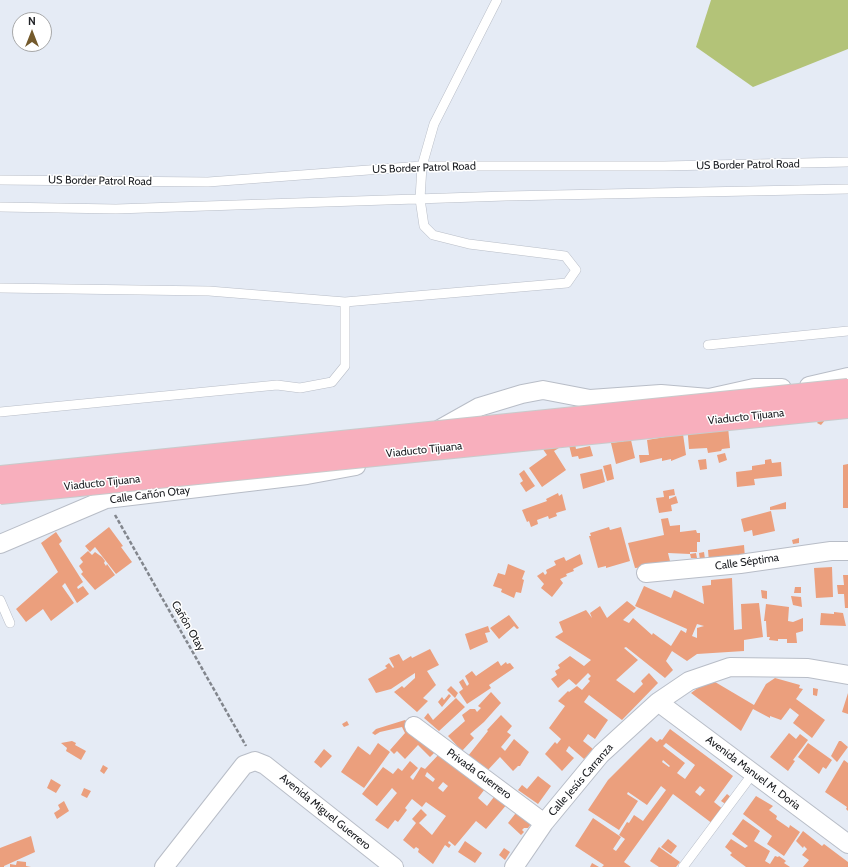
<!DOCTYPE html>
<meta charset="utf-8">
<style>
body{margin:0}
#map{position:relative;width:848px;height:867px;overflow:hidden;background:#e5ebf5;font-family:Cabin,sans-serif}
canvas{display:block}
.north{position:absolute;left:12px;top:12px;width:40px;height:40px;box-sizing:border-box;background:#fff;border:1px solid #a6a7a8;border-radius:50%;rotate:0deg;font-size:11px;font-weight:700;line-height:16px;text-align:center;color:#202226}
.north::after{content:'';display:block;margin:auto;width:14px;height:18px;background:#745a2c;clip-path:polygon(50% 0,100% 100%,50% 72%,0 100%)}
</style>
<div id="map">
<canvas width="848" height="867"></canvas>
<div class="north">N</div>
</div>
<script>
const g = document.querySelector('canvas').getContext('2d');
g.lineJoin = 'round';
function paint(path, color) { g.fillStyle = color; g.fill(path, 'evenodd'); }
const toPath = rows => new Path2D(rows.map(r => 'M' + r).join(''));
function strokePath(path, color, width, dash) { g.strokeStyle = color; g.lineWidth = width; g.lineCap = dash ? 'butt' : 'round'; g.setLineDash(dash || []); g.stroke(path); }
function write(font, color, halo, rows, align = 'center') {
  g.font = font + ' Cabin,sans-serif'; g.lineWidth = 3; g.setLineDash([]); g.textBaseline = 'middle'; g.strokeStyle = halo; g.fillStyle = color; for (const [text, x, y, turn = 0] of rows) {
    g.save(); g.translate(x, y); g.rotate((+turn || 0) * Math.PI / 180); g.textAlign = isNaN(turn) ? turn : align; if (halo) g.strokeText(text, 0, 0); g.fillText(text, 0, 0); g.restore();
  }
}
const green = toPath([
 [711,0,848,0,848,49,753,87,696,47]
]);
const building = toPath([
 [822,417,826,419,821,425,817,423],
 [687,424,728,427,730,448,722,449,721,451,708,453,707,448,689,449],
 [683,434,686,455,671,461,671,459,662,461,662,458,640,463,639,455,649,455,647,440],
 [631,440,635,458,616,464,611,443],
 [575,444,576,449,590,446,593,456,579,459,578,456,572,457,569,445],
 [540,445,562,446,554,451,566,470,542,487,529,468,547,455],
 [725,453,727,460,719,463,717,455],
 [706,459,707,469,700,470,698,460],
 [771,459,772,463,781,462,782,476,754,479,755,485,737,487,736,472,752,470,752,466,765,464,765,460],
 [611,464,614,479,607,481,603,466],
 [848,464,848,508,843,508,843,465],
 [602,469,605,482,583,489,580,474],
 [524,470,535,486,526,492,520,483,523,481,519,474],
 [674,489,675,495,669,496,669,499,676,496,678,503,671,505,672,511,659,513,656,498,664,497,663,491],
 [558,493,559,496,562,494,566,510,556,513,557,516,549,519,548,516,537,520,538,524,531,527,529,521,527,522,522,510,547,501,546,499],
 [786,502,786,509,770,510,770,507],
 [771,511,775,531,753,536,752,530,744,532,741,519],
 [668,518,670,526,680,525,680,532,696,530,697,533,700,533,700,542,697,542,697,552,690,552,690,554,668,553,671,565,635,568,628,543,664,535,661,519],
 [109,527,123,546,121,547,132,562,116,574,95,547,90,552,85,546],
 [609,527,610,530,621,527,630,561,606,568,606,566,598,568,589,536,591,536,590,533],
 [56,532,62,541,59,544,83,582,77,587,78,589,83,586,89,594,77,603,65,583,62,586,74,603,51,621,43,609,26,622,16,609,58,572,41,543],
 [799,538,799,543,793,544,792,540],
 [744,545,745,558,709,562,708,550],
 [88,551,92,555,95,552,102,557,105,561,104,563,106,566,107,564,115,575,95,590,81,574,83,572,79,566,83,562,80,558],
 [704,552,705,559,700,560,699,553],
 [696,553,697,558,691,558,690,554],
 [580,554,583,564,573,569,574,571,566,574,567,576,560,579,563,583,552,597,541,588,544,584,537,576,543,572,545,575,547,573,546,570,556,565,554,561,564,557,566,561],
 [508,564,525,571,522,579,524,580,521,593,516,592,514,598,501,592,502,589,493,586,498,573,505,575],
 [832,567,833,597,816,598,814,568],
 [843,575,848,575,848,608,845,608,844,594,838,594,837,585,844,585],
 [732,578,734,630,742,629,741,604,759,603,763,637,744,640,744,651,697,654,687,661,672,651,666,661,673,670,665,678,626,647,624,648,638,660,616,680,634,693,643,684,641,681,649,673,658,683,622,720,589,695,584,702,608,720,595,739,588,734,583,741,593,749,584,759,569,746,566,751,574,758,562,771,545,754,555,742,557,744,561,739,549,728,565,706,558,701,568,691,569,692,577,686,582,690,590,681,588,679,591,676,588,673,576,685,569,679,558,688,551,679,557,675,555,671,560,668,558,665,570,656,584,666,591,660,555,637,563,632,559,622,586,610,592,618,590,613,600,606,607,618,627,601,636,608,623,620,629,623,633,618,652,635,653,633,671,646,681,630,686,633,687,629,635,606,644,586,671,598,674,590,704,604,702,586,711,585,711,580],
 [697,624,704,626,697,628,697,638,692,636],
 [795,587,801,587,801,593,794,593],
 [761,590,767,591,767,599,762,598],
 [791,596,801,597,802,607,793,605],
 [766,604,789,607,788,621,793,622,803,618,803,631,796,633,797,643,787,643,787,639,778,639,778,641,769,640,770,637,767,637,766,621,764,621],
 [834,612,843,613,846,626,820,625,821,613,834,614],
 [509,615,519,628,517,629,514,626,499,639,490,628],
 [488,626,490,632,485,633,488,642,470,650,465,634],
 [430,649,439,665,427,671,436,685,423,698,428,701,417,712,394,692,402,686,404,688,415,678,415,673,391,689,376,693,368,679,387,668,385,666,389,663,393,668,394,667,389,658,399,654,403,661,411,656,412,658],
 [498,661,501,666,506,662,507,664,510,663,514,668,489,685,491,688,467,704,459,692,463,689,459,682,463,679,467,686,469,684,465,676,472,671,476,676],
 [775,678,800,685,799,688,803,689,796,699,825,720,812,738,793,723,799,715,790,708,781,720,770,716,770,718,753,709,741,731,691,693,710,679,754,705,766,684],
 [451,686,458,693,455,698,447,690],
 [813,688,818,689,817,696,813,695],
 [491,692,501,703,484,722,470,734,474,738,462,751,448,736,465,721,462,715,470,709,475,709,477,712,481,708,478,706],
 [848,693,848,714,842,712],
 [449,694,451,696,442,707,438,702,442,697,444,700],
 [456,698,465,707,439,731,424,718,428,713,433,720],
 [501,715,512,726,507,732,511,735,501,747,505,751,514,739,529,752,520,766,518,766,513,771,500,757,487,771,468,756,488,731,487,730],
 [405,720,439,748,430,757,418,745,405,759,397,751,394,754,390,750,405,733,402,727,380,732,375,735,372,733,376,729],
 [347,721,349,725,344,727,342,724],
 [670,729,733,776,714,802,724,810,713,824,673,794,624,862,631,867,602,867,604,865,575,846,593,818,621,837,613,849,616,851,625,839,619,835,627,822,629,823,634,815,643,821,666,790,661,786,647,805,628,792,627,794,638,801,619,830,588,810,608,780,651,737,657,742,660,739,662,740],
 [666,743,695,765,685,779,677,773,685,763,663,746],
 [663,760,670,766,669,767,662,762],
 [700,786,705,790,700,796,695,792],
 [789,733,796,739,800,734,808,740,793,760,795,761,788,771,770,757],
 [72,741,76,743,75,745,86,751,81,760,66,751,67,748,61,743],
 [839,741,841,741,848,747,837,762,831,756],
 [378,743,390,752,364,788,341,772,358,746,370,755],
 [808,743,832,760,826,769,823,767,819,774,798,757],
 [324,749,332,756,321,768,314,762],
 [442,751,488,785,478,798,487,806,497,793,508,803,486,829,476,821,455,846,449,841,448,843,451,845,449,848,445,845,433,864,418,852,419,849,416,847,414,849,403,840,416,823,412,819,421,809,427,815,419,823,432,835,446,816,426,802,422,807,412,799,405,808,407,810,398,822,395,820,388,829,375,820,397,793,392,788,377,806,362,794,383,767,393,774,398,768,402,771,410,761,418,768,410,777,413,780,421,767,425,769],
 [427,772,435,779,433,782,425,776],
 [443,782,448,786,443,792,438,788],
 [844,760,848,763,848,811,846,809,847,807,825,792],
 [103,765,108,768,104,774,100,771],
 [538,776,551,786,538,804,518,790,522,785,527,789],
 [51,779,61,785,56,793,47,788],
 [84,788,91,791,87,798,81,795],
 [727,794,732,798,727,805,721,801],
 [756,796,773,806,769,810,777,816,776,819,789,828,790,825,800,832,784,856,767,844,772,836,743,814],
 [64,801,69,811,57,819,54,813,60,809,58,805],
 [519,809,534,820,528,828,524,828,522,830,524,832,521,835,508,823],
 [743,819,760,831,754,841,770,851,765,861,770,864,775,856,778,857,779,856,786,861,784,863,790,867,746,867,730,855,732,853,725,847,731,839,745,848,748,846,732,834],
 [803,831,822,846,824,844,848,862,848,867,803,867,809,860,802,855,807,849,804,846,803,848,796,841],
 [31,836,35,852,4,866,4,867,0,867,0,848],
 [668,839,677,846,671,854,661,847],
 [465,841,482,853,475,863,458,852],
 [659,847,680,862,676,867,659,867,650,861],
 [504,848,510,852,505,860,499,855],
 [17,861,26,862,26,866,31,867,10,867,10,864,16,865],
 [592,863,599,867,590,867]
]);
const path = toPath([
 [115,515,246,746]
]);
const service = toPath([
 [0,180,208,182,422,166,664,166,848,162],
 [0,207,116,209,506,196,848,189],
 [0,288,209,291,345,302,567,283,576,270,565,256,469,244,433,235,424,226,420,199,422,166,434,124,497,0],
 [708,345,848,331],
 [0,412,277,385,300,388,332,382,345,366,345,302],
 [0,600,10,623],
 [683,867,754,772]
]);
const minor = toPath([
 [809,386,848,377],
 [438,430,479,407,522,394,543,390,590,399,661,394,709,398,754,388,782,388],
 [0,544,106,499,307,475,356,466],
 [646,573,740,564,831,551,848,551],
 [658,702,848,844],
 [414,726,544,823],
 [164,867,244,765,255,761,265,765,394,867],
 [514,867,544,823,601,754,658,702,689,681,730,667,808,668,848,675]
]);
const motorwayBridge = toPath([
 [0,477,848,390],
 [0,493,848,407]
]);
const streetNames = [
 ["US Border Patrol Road",748,165,-1],
 ["US Border Patrol Road",424,168,-2],
 ["US Border Patrol Road",100,181,1],
 ["Viaducto Tijuana",746,417,-6],
 ["Viaducto Tijuana",424,450,-6],
 ["Viaducto Tijuana",102,483,-6],
 ["Calle Cañón Otay",150,495,-7],
 ["Calle Séptima",747,562,-8],
 ["Cañón Otay",188,626,60],
 ["Avenida Manuel M. Doria",753,773,37],
 ["Privada Guerrero",479,774,36],
 ["Calle Jesús Carranza",581,780,-49],
 ["Avenida Miguel Guerrero",325,812,39]
];
paint(green, '#b3c378');
paint(building, '#eb9f7d');
strokePath(service, '#b8bdc7', 10);
strokePath(minor, '#b8bdc7', 20);
strokePath(path, '#82868d', 2.5, [4, 2]);
strokePath(service, '#fff', 9);
strokePath(minor, '#fff', 18);
strokePath(motorwayBridge, '#c9cacb', 24, []);
strokePath(motorwayBridge, '#f8afbd', 22);
write('11px', '#202226', '#fff', streetNames);
</script>
